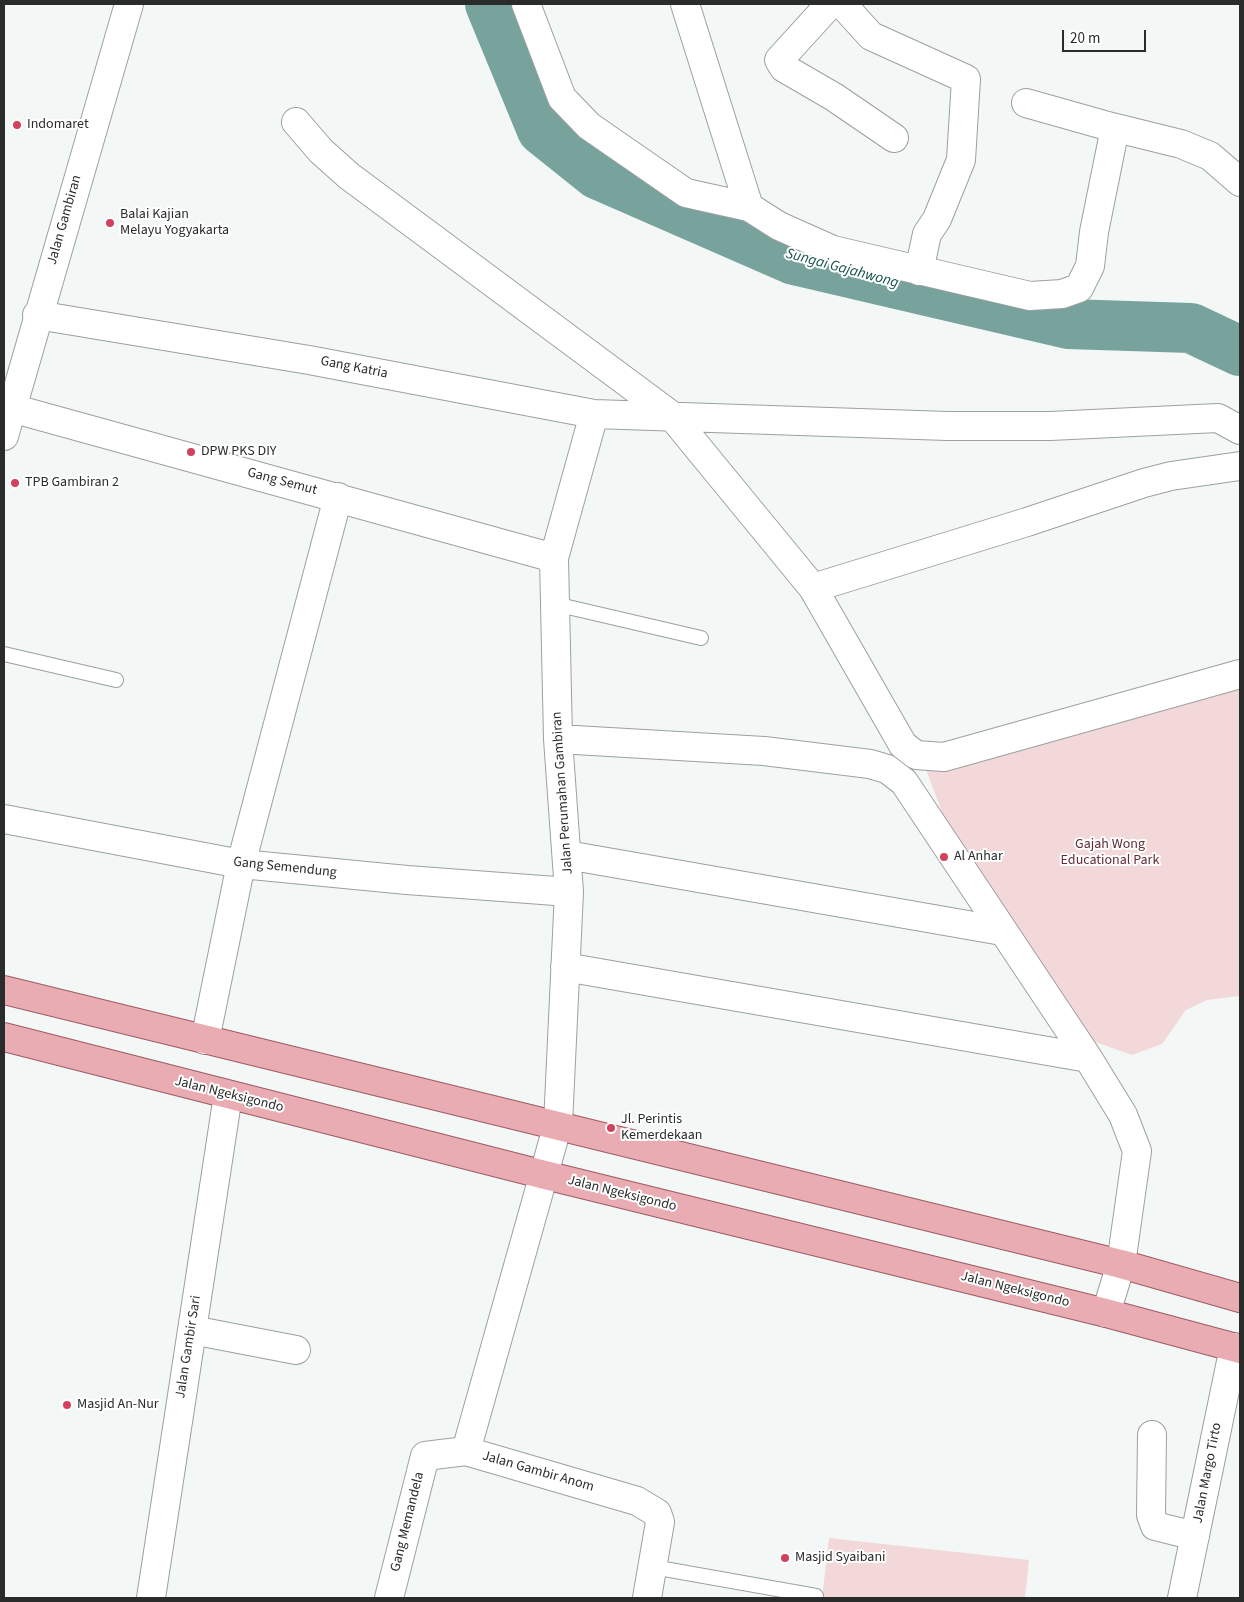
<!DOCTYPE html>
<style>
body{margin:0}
#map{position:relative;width:1244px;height:1602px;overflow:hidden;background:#f3f8f7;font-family:"Source Sans 3",sans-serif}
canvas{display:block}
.frame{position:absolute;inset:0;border:5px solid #2a2c2c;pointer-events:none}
.scale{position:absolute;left:1062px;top:30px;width:84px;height:22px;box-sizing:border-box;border:2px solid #2a2c2c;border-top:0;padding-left:6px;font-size:15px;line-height:18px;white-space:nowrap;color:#2a2c2c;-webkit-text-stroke:4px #fff;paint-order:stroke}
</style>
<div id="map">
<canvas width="1244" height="1602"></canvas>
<div class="frame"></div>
<div class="scale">20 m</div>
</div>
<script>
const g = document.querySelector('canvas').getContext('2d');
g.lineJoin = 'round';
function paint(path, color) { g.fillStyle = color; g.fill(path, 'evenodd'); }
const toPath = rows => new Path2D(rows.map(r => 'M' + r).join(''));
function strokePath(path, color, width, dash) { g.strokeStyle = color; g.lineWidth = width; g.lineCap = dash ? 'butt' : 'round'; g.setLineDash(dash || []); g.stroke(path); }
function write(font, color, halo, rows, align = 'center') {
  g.font = font + ' "Source Sans 3",sans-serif'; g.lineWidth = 4; g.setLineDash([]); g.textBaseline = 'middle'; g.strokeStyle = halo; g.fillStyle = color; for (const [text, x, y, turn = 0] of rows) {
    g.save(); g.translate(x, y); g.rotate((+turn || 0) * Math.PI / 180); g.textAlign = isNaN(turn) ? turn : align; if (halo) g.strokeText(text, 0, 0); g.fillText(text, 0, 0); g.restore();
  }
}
const green = toPath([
 [1240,683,1240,996,1207,1000,1186,1010,1162,1044,1132,1055,1073,1034,957,852,925,767],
 [829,1538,1029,1560,1025,1598,822,1598]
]);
const river = toPath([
 [490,4,542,130,597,174,794,260,1068,324,1191,328,1240,351]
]);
const service = toPath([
 [555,604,701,638],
 [4,654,116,680],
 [653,1567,816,1596]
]);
const minor = toPath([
 [526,4,562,98,589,126,686,193,749,207,779,226,833,250,1030,296,1062,294,1079,288,1090,266,1094,232,1115,128],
 [685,4,749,207],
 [830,4,779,60,784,68,834,97,894,138],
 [842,4,871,36,966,79,961,160,937,219,927,234,919,271],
 [1026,103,1104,125,1181,144,1210,156,1240,182],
 [296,122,321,151,349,176,671,415,813,588,903,745,916,755,944,757,1240,674],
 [37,315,309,360,594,414,947,426,1050,426,1218,418,1240,430],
 [4,406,554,558],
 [813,588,1027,522,1144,483,1171,476,1240,466],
 [558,739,764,751,870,764,887,769,904,782,1088,1058,1123,1115,1137,1151,1121,1264,1106,1313],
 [4,819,241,864,407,880,569,892],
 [567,855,1002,931],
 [565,967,1088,1058],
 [205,1040,241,864,338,497],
 [192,1330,296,1350],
 [1152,1435,1151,1515,1155,1526,1195,1536],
 [466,1451,558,1124,569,892,558,739,554,558,594,414],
 [466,1451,637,1501,657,1513,660,1522,647,1598],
 [151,1598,228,1095],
 [389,1598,425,1456,466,1451],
 [1182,1598,1234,1347]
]);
const tertiary = toPath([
 [4,436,129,4]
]);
const primary = toPath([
 [4,990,1121,1264,1240,1298],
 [4,1037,545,1175,1106,1313,1240,1349]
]);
const markers = [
 [17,125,5,"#d2425f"],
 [110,223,5,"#d2425f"],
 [191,452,5,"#d2425f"],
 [15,483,5,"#d2425f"],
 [944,857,5,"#d2425f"],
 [611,1128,5,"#d2425f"],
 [67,1405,5,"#d2425f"],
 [785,1558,5,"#d2425f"]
];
const poiNames = [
 ["Indomaret",27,125],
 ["Balai Kajian",120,215],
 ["Melayu Yogyakarta",120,231],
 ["DPW PKS DIY",201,452],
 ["TPB Gambiran 2",25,483],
 ["Al Anhar",954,857],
 ["Jl. Perintis",621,1120],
 ["Kemerdekaan",621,1136],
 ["Masjid An-Nur",77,1405],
 ["Masjid Syaibani",795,1558]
];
const streetNames = [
 ["Jalan Gambiran",65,220,-74],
 ["Gang Katria",354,368,11],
 ["Gang Semut",282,482,15],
 ["Jalan Perumahan Gambiran",563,793,-94],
 ["Gang Semendung",285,868,6],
 ["Jalan Ngeksigondo",229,1095,14],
 ["Jalan Ngeksigondo",622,1194,14],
 ["Jalan Ngeksigondo",1015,1290,14],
 ["Jalan Gambir Sari",189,1347,-81],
 ["Jalan Gambir Anom",538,1472,16],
 ["Jalan Margo Tirto",1208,1473,-79],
 ["Gang Memandela",408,1522,-76]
];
const parkNames = [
 ["Gajah Wong",1110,845],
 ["Educational Park",1110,861]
];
const waterNames = [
 ["Sungai Gajahwong",842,269,15]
];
paint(green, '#f3d8d9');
strokePath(river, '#78a39d', 50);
strokePath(service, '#9ca0a0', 16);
strokePath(minor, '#9ca0a0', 30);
strokePath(tertiary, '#9ca0a0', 30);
strokePath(primary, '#9d5b63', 30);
strokePath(service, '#fff', 14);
strokePath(minor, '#fff', 28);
strokePath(tertiary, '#fff', 28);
strokePath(primary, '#e9acb3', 28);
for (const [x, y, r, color] of markers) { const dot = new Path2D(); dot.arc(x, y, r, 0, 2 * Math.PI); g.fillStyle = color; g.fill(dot); strokePath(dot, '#fff', 2); }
write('14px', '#2a2c2c', '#fff', poiNames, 'left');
write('14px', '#2a2c2c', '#fff', streetNames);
write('14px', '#612c34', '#fff', parkNames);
write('italic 15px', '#13514b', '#fff', waterNames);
</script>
